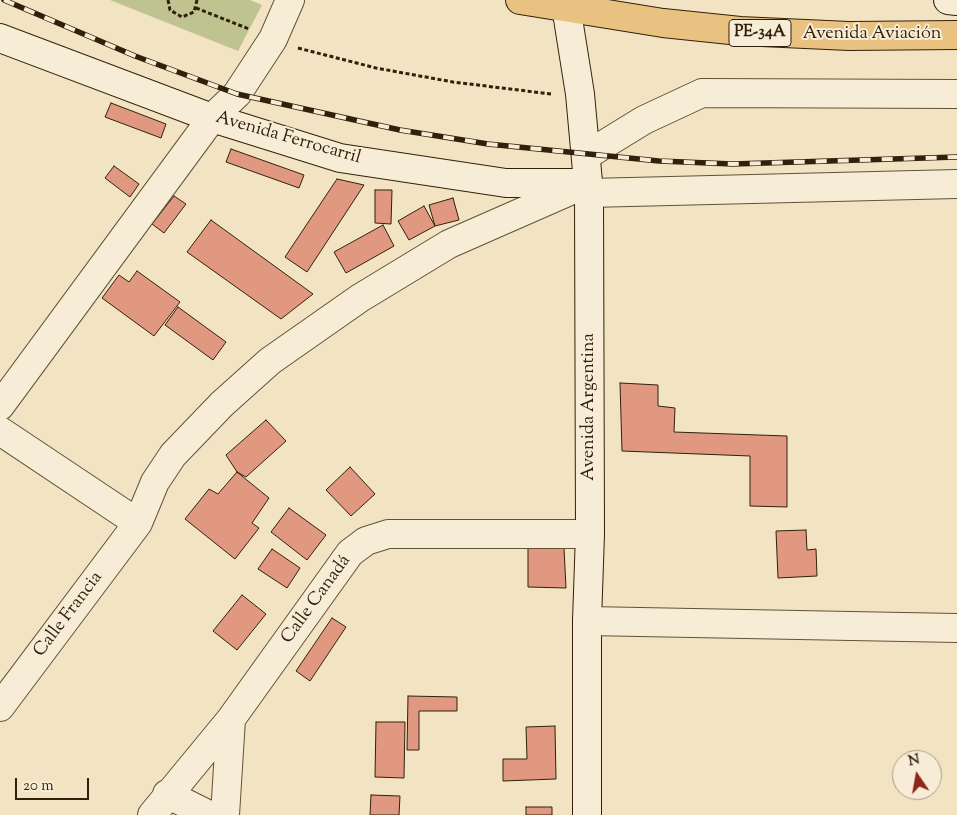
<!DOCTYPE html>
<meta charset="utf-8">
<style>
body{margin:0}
#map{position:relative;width:957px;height:815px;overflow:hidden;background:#f2e4c2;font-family:"Sorts Mill Goudy",serif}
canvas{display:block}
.north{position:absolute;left:892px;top:750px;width:50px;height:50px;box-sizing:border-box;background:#f7edd7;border:1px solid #a89b85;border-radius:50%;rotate:348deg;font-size:14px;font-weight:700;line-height:20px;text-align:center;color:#31200b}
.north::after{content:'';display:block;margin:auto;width:18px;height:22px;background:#8f2418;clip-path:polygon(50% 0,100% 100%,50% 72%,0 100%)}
.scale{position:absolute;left:15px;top:778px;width:74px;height:22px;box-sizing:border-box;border:2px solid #31200b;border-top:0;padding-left:6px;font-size:15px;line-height:18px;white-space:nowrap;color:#31200b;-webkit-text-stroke:4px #f7edd7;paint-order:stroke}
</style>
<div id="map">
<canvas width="957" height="815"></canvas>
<div class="north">N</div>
<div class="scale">20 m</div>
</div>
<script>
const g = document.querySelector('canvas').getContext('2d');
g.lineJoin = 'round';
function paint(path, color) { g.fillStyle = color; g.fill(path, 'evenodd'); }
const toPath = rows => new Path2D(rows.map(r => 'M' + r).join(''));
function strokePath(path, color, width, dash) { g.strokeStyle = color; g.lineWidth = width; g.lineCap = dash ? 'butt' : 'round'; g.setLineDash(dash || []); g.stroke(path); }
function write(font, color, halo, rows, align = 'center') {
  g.font = font + ' "Sorts Mill Goudy",serif'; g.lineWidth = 4; g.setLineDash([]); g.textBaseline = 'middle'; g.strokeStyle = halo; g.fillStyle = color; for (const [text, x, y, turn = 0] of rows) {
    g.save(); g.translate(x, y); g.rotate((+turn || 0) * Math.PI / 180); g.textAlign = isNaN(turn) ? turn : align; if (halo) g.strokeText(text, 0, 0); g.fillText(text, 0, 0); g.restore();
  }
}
const green = toPath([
 [110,0,250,0,262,5,238,51]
]);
const building = toPath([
 [111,103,166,124,161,138,105,117,111,103],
 [231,149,304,175,299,188,226,162,231,149],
 [114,166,139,184,130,197,105,178,114,166],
 [337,179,364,185,307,272,285,257,337,179],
 [375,190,392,190,391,224,375,223,375,190],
 [174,196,186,204,164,233,152,224,174,196],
 [453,198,459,220,435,226,429,205,453,198],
 [424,206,435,226,409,240,398,221,424,206],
 [211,220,313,294,281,319,187,252,211,220],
 [383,225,394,246,346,273,334,252,383,225],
 [137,271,180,302,154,336,102,298,119,275,129,282,137,271],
 [178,307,226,342,213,360,165,325,178,307],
 [620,383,658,385,658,406,675,408,674,432,787,436,787,507,750,506,750,456,622,451,620,383],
 [266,420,286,441,246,477,237,472,226,455,266,420],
 [350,467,375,494,351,516,326,490,350,467],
 [237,472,269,498,252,523,259,528,235,559,185,519,209,489,218,494,237,472],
 [289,508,326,535,307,560,271,532,289,508],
 [806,530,807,550,816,549,817,576,778,578,776,531,806,530],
 [556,541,564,548,566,588,528,587,528,543,556,541],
 [272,549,300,568,287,588,258,569,272,549],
 [242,595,266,614,237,650,213,631,242,595],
 [332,618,346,627,310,681,296,671,332,618],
 [408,696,457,697,457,711,419,711,419,750,407,750,408,696],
 [376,722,405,722,404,778,375,777,376,722],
 [555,726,556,779,503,781,503,759,527,759,526,727,555,726],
 [371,795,400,796,399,815,370,815,371,795],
 [526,807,552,807,552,815,526,815,526,807]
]);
const path = toPath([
 [168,0,170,10,182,17,194,12,197,0],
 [196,8,249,29],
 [298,48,376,68,453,82,551,94]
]);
const street = toPath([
 [587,155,644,120,702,93,957,94],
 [589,193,957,184],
 [0,406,212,118,237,94,273,39,290,0],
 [0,431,138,523,155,482,173,455,222,404,270,361,360,298,449,244,588,183],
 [587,621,957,628],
 [0,707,138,523],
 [167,794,209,815],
 [152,815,231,719,350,553,366,541,388,534,590,534],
 [225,815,231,719]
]);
const secondary = toPath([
 [565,0,580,94,589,193,590,534,587,621,587,815],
 [948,0,957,1],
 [0,38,212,118,340,158,506,183,588,183]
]);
const highway = toPath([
 [520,0,663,23,740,31,849,36,957,35]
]);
const rail = toPath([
 [4,0,135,56,237,94,400,130,488,144,659,161,733,164,957,157]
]);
const shields = [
 [760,33,62]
];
const shieldNames = [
 ["PE-34A",760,33]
];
const streetNames = [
 ["Avenida Aviación",872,35],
 ["Avenida Ferrocarril",288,139,16],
 ["Avenida Argentina",590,407,-90],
 ["Calle Canadá",317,600,-54],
 ["Calle Francia",69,615,-53]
];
paint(green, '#bec390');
paint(building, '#e09881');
strokePath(building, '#31200b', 1);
strokePath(street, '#615139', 30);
strokePath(secondary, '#31200b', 30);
strokePath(highway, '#31200b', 30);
strokePath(path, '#31200b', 3, [4, 2.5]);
strokePath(street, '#f7edd7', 28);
strokePath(secondary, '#f7edd7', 28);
strokePath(highway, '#e9c281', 28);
strokePath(rail, '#31200b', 5.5);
strokePath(rail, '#f7edd7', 4, [11]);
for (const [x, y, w] of shields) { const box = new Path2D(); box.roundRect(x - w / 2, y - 13.5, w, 27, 4); g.fillStyle = '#f7edd7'; g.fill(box); strokePath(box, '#31200b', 1); }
write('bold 16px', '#31200b', null, shieldNames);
write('18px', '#31200b', '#f7edd7', streetNames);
</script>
